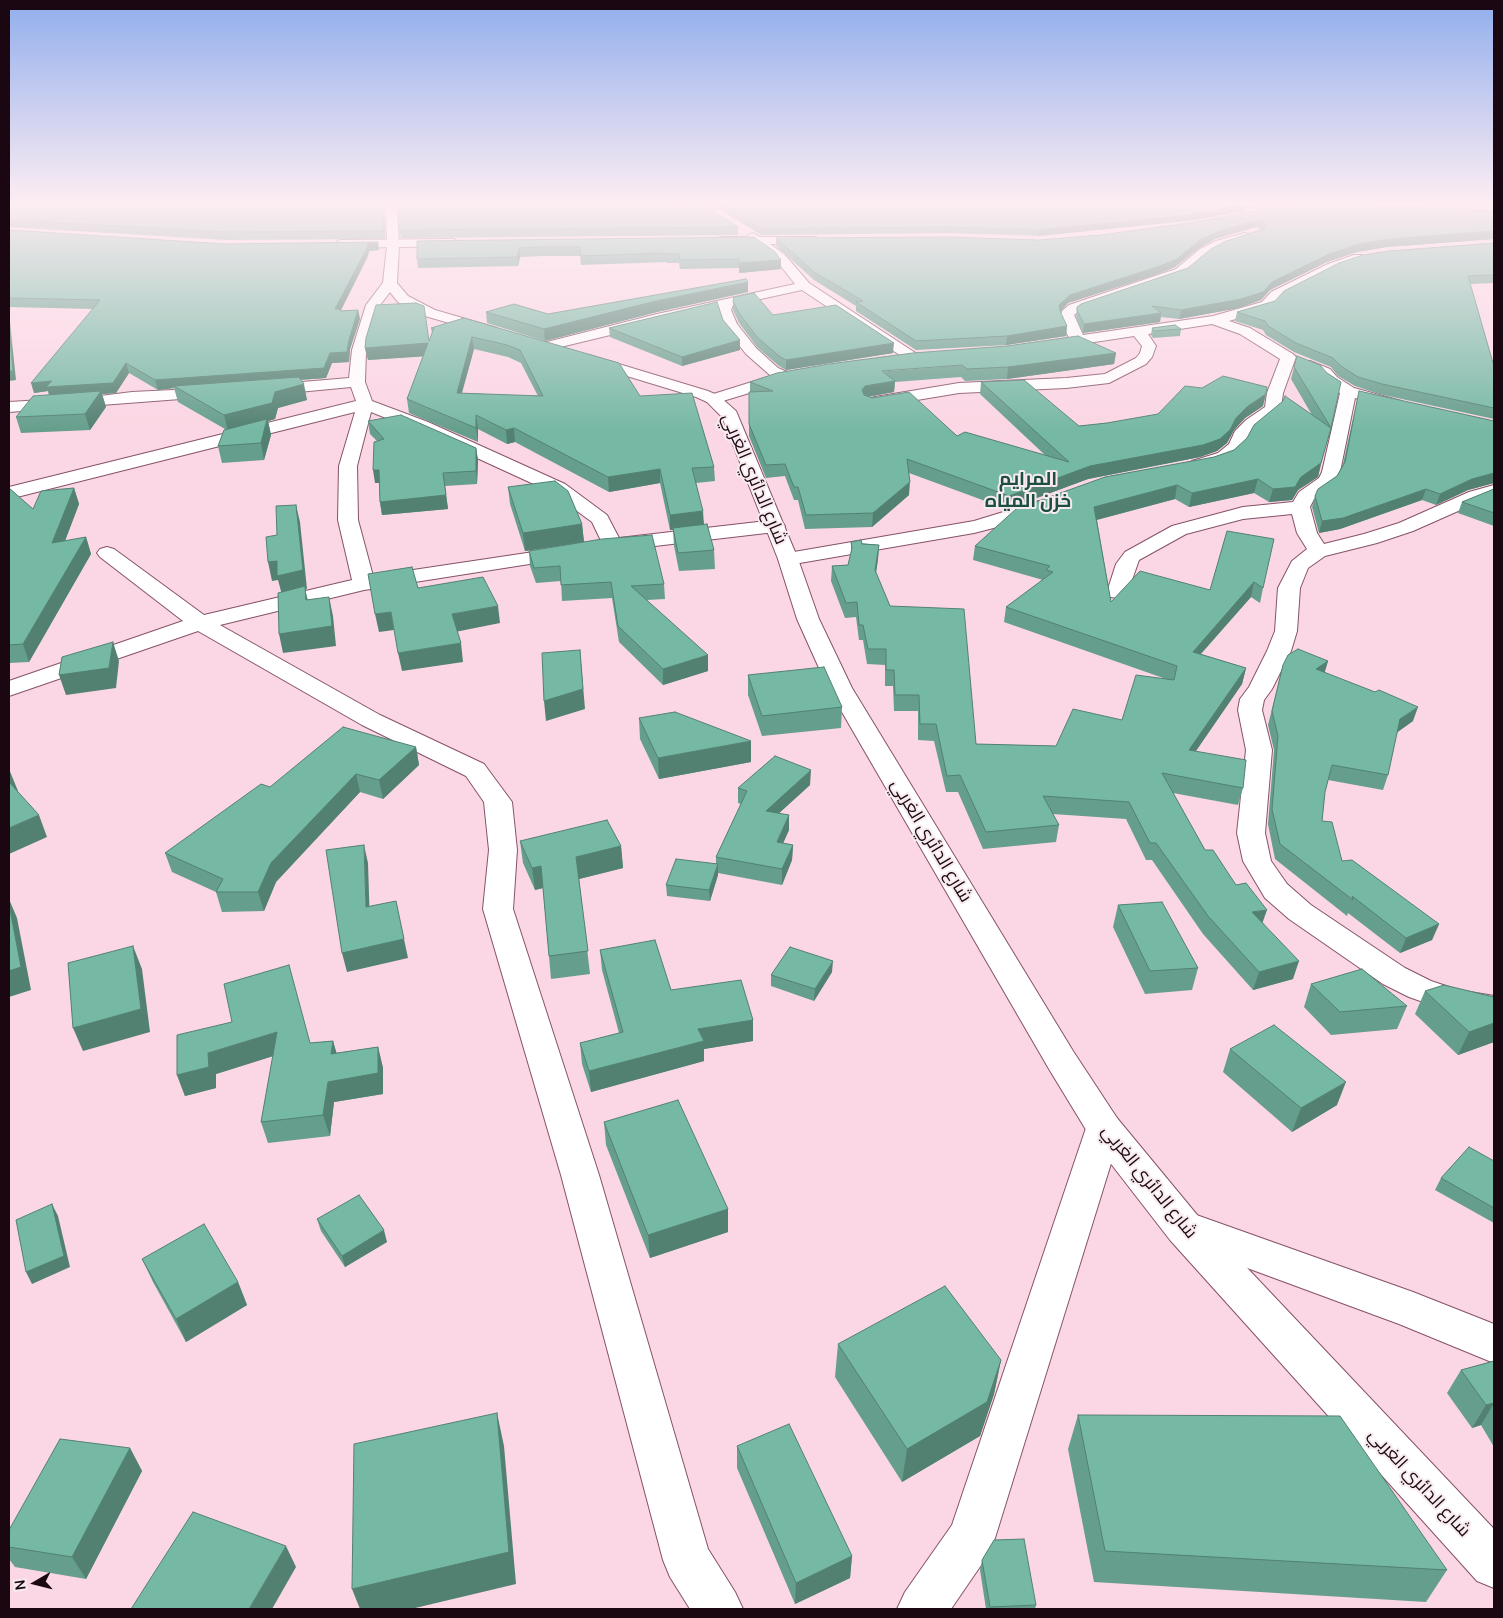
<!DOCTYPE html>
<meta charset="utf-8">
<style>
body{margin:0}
#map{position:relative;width:1503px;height:1618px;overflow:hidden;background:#fbd6e4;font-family:Manrope,sans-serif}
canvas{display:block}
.frame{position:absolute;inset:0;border:10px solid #1b0711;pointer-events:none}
.north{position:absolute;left:10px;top:1558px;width:50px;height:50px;-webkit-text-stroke:4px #f7ebef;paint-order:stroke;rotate:262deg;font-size:14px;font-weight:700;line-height:20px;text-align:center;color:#1b0711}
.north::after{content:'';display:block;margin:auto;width:18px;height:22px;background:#1b0711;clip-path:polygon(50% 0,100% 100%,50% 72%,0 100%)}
</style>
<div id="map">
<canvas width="1503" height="1618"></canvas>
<div class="frame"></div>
<div class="north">N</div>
</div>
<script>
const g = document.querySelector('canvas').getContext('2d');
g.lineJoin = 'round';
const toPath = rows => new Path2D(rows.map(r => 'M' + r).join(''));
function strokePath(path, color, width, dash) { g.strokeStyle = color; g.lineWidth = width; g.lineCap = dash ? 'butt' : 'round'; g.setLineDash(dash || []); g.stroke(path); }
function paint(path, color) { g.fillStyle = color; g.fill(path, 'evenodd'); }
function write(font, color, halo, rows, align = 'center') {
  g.font = font + ' Manrope,Cairo,sans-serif'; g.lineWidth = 4; g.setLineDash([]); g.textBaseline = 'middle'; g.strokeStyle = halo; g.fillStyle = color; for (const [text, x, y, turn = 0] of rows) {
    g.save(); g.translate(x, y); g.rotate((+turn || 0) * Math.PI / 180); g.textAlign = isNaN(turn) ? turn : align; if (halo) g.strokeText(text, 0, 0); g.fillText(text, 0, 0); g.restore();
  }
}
const minor = toPath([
 [1425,205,1494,205,1494,210,1430,208,1425,205],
 [752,233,760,237,816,237,818,240,812,244,770,244,784,254,809,283,917,354,920,357,917,360,907,360,802,290,733,305,731,310,737,324,756,348,778,368,792,374,794,377,792,380,713,404,707,402,705,399,707,396,771,376,746,354,723,325,718,309,544,351,539,350,537,347,539,344,657,314,795,284,776,260,754,244,720,245,714,241,720,237,746,237,752,233],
 [1245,233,1249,234,1251,237,1249,240,1224,247,1208,255,1186,275,1079,311,1074,315,1083,335,1213,316,1262,302,1271,292,1328,264,1354,255,1362,255,1364,258,1362,261,1336,270,1281,298,1272,308,1229,321,1250,328,1293,354,1296,357,1283,393,1281,408,1271,420,1258,428,1249,437,1243,450,1230,461,1198,470,1192,469,1189,465,1192,461,1218,453,1229,444,1235,431,1246,420,1265,407,1267,393,1280,359,1240,334,1212,324,1148,334,1156,346,1152,357,1146,364,1109,383,1066,388,959,393,875,407,869,405,867,402,869,399,875,397,959,383,1066,378,1105,374,1136,358,1140,353,1142,346,1134,336,1049,349,1044,348,1042,345,1044,342,1069,338,1060,319,1062,311,1069,305,1176,269,1200,249,1216,241,1245,233],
 [454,239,460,243,458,246,340,248,334,244,340,240,454,239],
 [390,279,397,283,380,305,366,350,365,382,372,401,428,422,565,484,607,515,619,538,775,520,782,522,785,526,782,530,775,532,612,551,605,549,592,522,551,492,416,430,371,412,357,466,358,520,373,576,567,547,574,549,577,553,574,557,364,590,220,625,380,715,484,764,512,802,517,850,513,909,599,1175,708,1549,735,1592,743,1609,690,1609,670,1577,663,1560,561,1175,483,909,489,850,484,802,466,776,362,725,198,631,9,696,9,681,183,621,100,557,97,553,100,549,107,547,114,549,204,615,352,580,338,520,339,466,355,412,9,499,9,487,356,401,351,387,267,395,261,393,259,390,261,387,267,385,349,378,352,350,366,305,385,280,390,279],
 [1310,361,1330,369,1337,377,1354,388,1401,401,1403,404,1401,407,1395,409,1355,398,1340,472,1333,485,1314,499,1310,507,1317,533,1324,544,1364,534,1399,523,1469,492,1494,485,1494,497,1483,500,1413,531,1377,543,1325,556,1308,568,1300,588,1297,631,1291,651,1272,689,1264,700,1262,710,1272,750,1265,833,1271,861,1287,884,1311,905,1405,968,1431,981,1458,990,1494,996,1494,1020,1443,1009,1409,997,1383,984,1289,919,1265,898,1243,861,1237,833,1246,750,1238,710,1240,699,1249,687,1267,651,1275,631,1278,588,1292,561,1307,549,1297,533,1292,514,1243,519,1186,534,1139,560,1126,597,1118,598,1110,597,1107,592,1116,564,1125,552,1172,526,1243,507,1293,502,1299,492,1319,478,1322,472,1340,393,1325,383,1318,375,1305,369,1302,366,1305,363,1310,361],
 [214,388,220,390,222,393,220,396,9,412,9,402,92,397,132,392,214,388],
 [1039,501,1046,503,1049,507,1046,511,1009,524,974,533,788,565,781,563,778,559,781,555,788,553,974,521,1039,501],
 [1104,1114,1117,1118,1122,1128,995,1538,988,1555,951,1609,897,1609,905,1592,952,1525,1086,1128,1091,1118,1104,1114],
 [1188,1212,1413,1292,1494,1324,1494,1363,1399,1324,1174,1241,1169,1229,1174,1217,1188,1212]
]);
const tertiary = toPath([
 [397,205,399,246,397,283,408,296,435,310,497,328,499,331,497,334,487,334,425,316,398,302,385,286,383,283,387,246,386,206,397,205],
 [589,355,708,391,719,396,736,411,798,559,819,619,852,688,1073,1051,1117,1118,1198,1216,1494,1529,1494,1588,1477,1581,1170,1240,1091,1138,1049,1069,828,688,797,619,778,559,722,417,707,402,696,397,584,363,581,360,584,357,589,355]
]);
const secondary = toPath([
 [339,206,340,205,441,206,435,209,345,209,339,206],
 [662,206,663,205,766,206,760,209,668,209,662,206]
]);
const primary = toPath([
 [1304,205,1304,209,1300,210,1208,209,1202,206,1304,205]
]);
const wall = toPath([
 [9,205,384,211,385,239,227,240,9,227],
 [722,205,1246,205,1245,211,1187,221,1038,236,947,233,761,235,722,211],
 [1260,210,1494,211,1494,239,1387,247,1357,252,1327,262,1270,290,1261,300,1239,308,1179,319,1161,317,1160,322,1083,333,1076,319,1077,307,1188,268,1261,230,1256,227,1215,239,1199,248,1175,267,1158,274,1068,303,1060,312,1067,326,1066,336,1006,345,916,350,856,311,856,306,814,280,776,246,776,238,1039,240,1101,235,1189,223],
 [738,227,738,235,401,238,399,230],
 [9,230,225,244,378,242,379,250,369,251,368,256,341,310,341,311,358,310,360,319,350,349,349,362,332,363,326,378,300,380,307,400,278,408,275,419,268,421,271,435,264,460,222,463,218,446,225,429,178,402,174,388,158,390,129,373,116,393,102,394,106,407,90,430,21,433,16,417,49,395,48,391,34,393,93,309,9,307],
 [754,237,781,260,781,269,739,273,739,268,680,269,679,263,667,263,667,262,581,265,580,256,544,256,520,257,518,266,418,268,417,259,417,241],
 [1494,243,1494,283,1470,284,1493,363,1494,363,1494,419,1379,394,1355,386,1338,376,1331,367,1294,352,1266,335,1263,330,1235,321,1237,312],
 [748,292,657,312,545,341,487,323,486,312,548,314],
 [733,301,773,315,893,353,786,370,779,366,757,347,739,323,733,310],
 [464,318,640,396,714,467,715,481,696,483,704,524,714,550,715,569,679,571,674,546,673,530,670,530,660,483,609,492,515,442,507,444,478,429,478,442,409,413,407,399,423,356,368,360,365,348,429,341,432,333,431,328],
 [474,349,508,357,521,363,538,396,462,393],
 [723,320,740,350,682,366,610,337,609,328],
 [1152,328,1181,329,1180,336,1153,338,1151,335],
 [1116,353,1114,364,1007,379,965,381,961,377,895,382,894,392,869,397,957,436,1046,456,980,394,981,382,1079,426,1263,406,1245,418,1234,430,1227,443,1217,451,1200,457,1088,479,1007,509,909,473,909,495,872,527,805,529,798,500,794,500,785,476,766,478,749,436,749,392,750,392,750,382],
 [1294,367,1327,373,1341,382,1318,477,1298,490,1292,500,1269,502,1254,493,1189,507,1175,499,1097,520,1111,602,1210,590,1227,531,1263,588,1260,603,1251,597,1201,654,1246,668,1242,684,1195,752,1243,788,1238,805,1173,793,1205,850,1236,885,1263,923,1293,979,1253,990,1203,934,1152,860,1146,860,1126,819,1053,814,1059,825,1056,842,983,849,958,792,946,792,934,741,918,740,918,711,894,711,893,686,885,686,885,665,867,664,863,640,859,640,856,617,845,618,831,581,832,566,848,565,851,552,851,542,879,545,878,559,876,573,890,606,976,744,1056,746,1122,720,1166,679,1004,622,1006,607,1043,580,973,560,975,546,1234,450,1312,415,1291,379],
 [1359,391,1494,421,1494,484,1494,483,1468,490,1436,505,1422,500,1340,529,1319,533,1312,507,1315,496,1337,476,1343,464],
 [368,421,476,448,478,460,477,484,445,486,448,509,382,515,380,502,379,483,375,483,377,441,370,434],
 [508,487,582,524,584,542,525,551,510,504],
 [9,488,33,509,74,488,79,504,65,541,86,537,91,554,29,662,9,663],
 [1494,489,1494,526,1458,513,1462,502],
 [529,551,664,584,665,599,647,600,708,671,663,685,619,642,612,598,562,601,561,581,536,583,530,566],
 [1328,661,1324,672,1413,721,1397,732,1388,775,1383,790,1328,780,1325,792,1322,821,1342,861,1439,924,1432,940,1400,953,1348,913,1347,916,1275,859,1268,824,1274,750,1268,725,1283,665],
 [748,675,842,707,841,728,762,736,748,695],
 [639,718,751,762,659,779,640,739],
 [416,747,419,765,383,799,360,792,276,882,264,911,222,912,216,892,172,872,165,853,270,787],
 [810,785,779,813,789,830,783,843,793,845,792,860,782,885,718,873,718,875,710,901,667,896,666,885,716,864,716,857,741,804,738,803,738,788],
 [520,841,621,846,623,868,579,879,590,974,551,979,543,888,535,890,523,863],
 [1118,905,1198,968,1192,990,1145,994,1113,927],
 [600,950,671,990,753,1020,753,1041,704,1049,704,1061,591,1092,582,1064,580,1043,619,1033,602,970],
 [832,972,814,1001,771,986,771,975],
 [1311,984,1407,1006,1397,1029,1331,1035,1304,1007],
 [1425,991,1494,997,1494,1042,1458,1055,1415,1014],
 [333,1041,336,1053,378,1047,383,1068,383,1094,334,1102,330,1136,268,1143,261,1122,273,1056,216,1074,216,1088,185,1096,177,1075,310,1043],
 [1230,1049,1337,1105,1292,1132,1223,1072],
 [604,1122,728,1209,728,1232,650,1258,606,1145],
 [1494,1161,1494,1223,1435,1190,1441,1178],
 [317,1219,387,1242,345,1267,321,1231],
 [142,1259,238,1282,247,1305,186,1342,153,1282],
 [838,1344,1001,1360,994,1394,980,1436,902,1482,835,1377],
 [1494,1361,1494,1447,1481,1425,1472,1428,1447,1393,1461,1370],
 [1078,1415,1447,1570,1426,1602,1094,1582,1068,1449],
 [737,1446,852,1556,850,1578,795,1604,737,1468],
 [130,1448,142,1471,86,1579,15,1567,9,1559,9,1530],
 [982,1560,1036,1605,1035,1609,986,1609,980,1570]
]);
const shadedWall = toPath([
 [383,205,384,211,385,239,384,231],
 [1241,205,1246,205,1245,211,1187,221,1038,236,1039,230],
 [1258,220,1256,227,1215,239,1199,248,1175,267,1158,274,1068,303,1058,314,1059,305,1070,295,1200,240,1217,232],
 [1494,231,1494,239,1387,247,1357,252,1327,262,1270,290,1261,300,1239,308,1179,319,1181,310,1272,282,1329,254,1359,244,1389,239],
 [378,242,379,250,369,251,368,256,341,310,342,318,335,309,368,243],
 [519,248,520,257,518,266,517,257],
 [781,260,781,269,739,273,739,263],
 [748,282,748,292,657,312,545,341,544,329,656,301],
 [358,310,360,319,350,349,349,362,332,363,326,378,178,388,174,386,174,388,158,390,155,380,330,353,349,340],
 [9,312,16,380,9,381],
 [1161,313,1160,322,1083,333,1084,324],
 [1067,326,1066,336,1006,345,1007,336],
 [472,337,474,349,458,406,457,393],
 [740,340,740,350,682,366,682,357],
 [428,343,430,356,368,360,365,348],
 [894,343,893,353,786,370,786,360],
 [1116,353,1114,364,1007,379,1008,367],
 [126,363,129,373,116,393,102,394,106,407,90,430,85,414,50,397,48,391,34,393,31,383],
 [895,381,894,392,870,396,864,398,862,390,865,386],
 [304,384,307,400,278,408,275,419,268,421,271,435,264,460,261,443,228,431,224,415,275,392],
 [1266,394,1263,406,1245,418,1234,430,1227,443,1217,451,1200,457,1088,479,1007,509,1009,496,1090,466,1236,418,1248,406],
 [476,415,478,429,478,442,476,428],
 [514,428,515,442,507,444,506,430],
 [476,448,478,460,477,484,476,471],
 [1321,463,1318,477,1298,490,1292,500,1269,502,1273,489,1301,477],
 [660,469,660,483,609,492,608,477],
 [373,470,379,470,381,483,375,483],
 [443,473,448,509,382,515,380,502],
 [1494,473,1494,483,1468,490,1436,505,1440,494,1472,479],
 [1258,479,1254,493,1189,507,1192,493],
 [910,482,909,495,872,527,873,513],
 [1177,485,1175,499,1092,521,1094,507],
 [74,488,79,504,58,559,52,543],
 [1426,489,1422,500,1340,529,1319,533,1322,521],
 [296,505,300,522,307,589,305,589,309,605,282,595,278,580,272,581,268,562],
 [703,511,704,526,670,530,670,515],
 [582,524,584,542,525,551,523,533],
 [86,537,91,554,29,662,23,644],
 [879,545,878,559,874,585,875,570],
 [1254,582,1251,597,1189,667,1193,652],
 [329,597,333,616,336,646,283,653,279,634],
 [498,606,500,623,455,632,452,614],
 [391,612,394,630,379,632,375,614],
 [113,642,119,661,116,688,66,695,59,675],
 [461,643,463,662,402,671,398,653],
 [580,650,585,709,546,721,544,701],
 [708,655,708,671,663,685,663,669],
 [1328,661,1324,675,1316,669],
 [1246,668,1242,684,1185,767,1189,750],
 [1418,707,1413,721,1395,734,1400,719],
 [751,741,751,762,659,779,658,758],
 [416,747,419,765,383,799,379,780],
 [9,769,18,791,10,794,9,791],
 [811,770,810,785,765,826,766,811],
 [356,774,360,792,276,882,264,911,258,892,271,863],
 [39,815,47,837,9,854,9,828],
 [789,815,789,830,777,857,777,842],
 [364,845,368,863,370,926,366,907],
 [793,845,792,860,782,885,782,869],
 [621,846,623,868,579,879,576,857],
 [718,864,718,875,710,901,709,890],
 [541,866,543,888,535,890,532,868],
 [9,899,17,918,31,990,9,997],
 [396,901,408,958,347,972,342,953],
 [1267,910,1261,927,1252,912],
 [1439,924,1432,940,1400,953,1406,938],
 [133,946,142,969,150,1032,83,1051,73,1028],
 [833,961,832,972,814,1001,815,989],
 [1299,961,1293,979,1253,990,1259,972],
 [753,1020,753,1041,704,1049,704,1061,591,1092,589,1071,698,1029],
 [1494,1023,1494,1042,1458,1055,1469,1032],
 [277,1032,283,1053,216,1074,216,1088,185,1096,177,1075,208,1053],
 [333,1041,339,1061,331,1054],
 [378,1047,383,1068,383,1094,334,1102,330,1136,323,1115,328,1082],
 [1346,1082,1337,1105,1292,1132,1301,1108],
 [52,1204,58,1216,70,1267,32,1284,26,1272],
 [728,1209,728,1232,650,1258,648,1235],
 [384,1230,387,1242,345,1267,342,1256],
 [238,1282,247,1305,186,1342,176,1319],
 [1001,1360,994,1394,980,1436,902,1482,907,1449],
 [1494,1403,1481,1425,1472,1428,1486,1405],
 [497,1413,504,1446,516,1584,411,1609,360,1609,352,1589],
 [130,1448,142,1471,86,1579,72,1557],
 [286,1546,296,1567,272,1609,249,1609],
 [852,1556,850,1578,795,1604,796,1583]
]);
const building = toPath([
 [9,205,383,205,384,231,225,232,9,220,9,205],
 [398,205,704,205,738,227,399,230,398,205],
 [723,205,1241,205,1188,215,1039,230,948,227,761,229,723,205],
 [1262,205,1345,205,1432,207,1494,211,1494,231,1389,239,1359,244,1329,254,1272,282,1263,292,1241,299,1181,310,1152,306,1161,313,1084,324,1077,310,1077,307,1081,304,1188,268,1211,249,1226,241,1264,229,1266,224,1258,220,1217,232,1200,240,1177,259,1160,266,1070,295,1059,305,1060,311,1067,326,1007,336,916,341,856,302,863,301,814,272,776,238,948,237,1039,240,1101,235,1189,223,1260,210,1262,205],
 [9,230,225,244,378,242,368,243,367,248,335,309,340,309,340,311,358,310,349,340,347,352,330,353,324,368,155,380,126,363,113,383,46,387,52,381,31,383,100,300,9,298,9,230],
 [754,237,775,252,781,260,739,263,739,259,680,260,679,254,666,254,666,253,580,256,581,247,543,247,519,248,517,257,417,259,417,241,754,237],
 [1494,243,1494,275,1468,276,1493,363,1494,363,1494,408,1382,384,1358,377,1341,366,1333,358,1296,343,1268,326,1265,321,1237,312,1275,301,1284,291,1339,263,1363,255,1389,251,1494,243],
 [746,279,748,282,656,301,544,329,486,312,514,304,548,314,746,279],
 [754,293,773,315,836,305,894,343,786,360,779,356,757,337,739,313,733,301,734,297,754,293],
 [717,302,723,320,740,340,682,357,609,328,717,302],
 [416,303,424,306,429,341,434,328,431,328,464,318,619,363,640,396,692,393,714,467,692,468,703,511,670,515,660,469,608,477,514,428,506,430,476,415,476,428,407,399,428,343,365,348,366,338,376,305,416,303],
 [472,337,507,345,520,350,543,396,457,393,472,337],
 [1175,325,1181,329,1154,331,1152,328,1175,325],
 [9,331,13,371,9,371,9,331],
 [1078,336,1116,353,1008,367,967,369,962,365,882,371,895,381,865,386,862,390,864,395,872,398,909,392,957,436,965,432,1069,462,981,382,1024,380,1079,426,1107,423,1158,414,1185,386,1202,388,1223,376,1267,387,1266,394,1248,406,1236,418,1230,430,1220,439,1203,445,1090,466,1009,496,907,459,910,482,873,513,806,515,798,487,794,487,785,464,766,465,749,424,749,392,773,391,750,382,777,373,829,364,913,353,1007,346,1078,336],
 [1297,356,1320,365,1327,373,1341,382,1331,428,1294,367,1297,356],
 [299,377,304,384,275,392,272,403,224,415,174,386,299,377],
 [101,391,85,414,16,417,33,396,101,391],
 [1359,391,1494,421,1494,473,1472,479,1440,494,1426,489,1343,518,1322,521,1315,496,1318,489,1337,476,1345,462,1359,391],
 [1285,396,1331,428,1321,463,1301,477,1295,487,1273,489,1258,479,1192,493,1177,485,1094,507,1111,602,1140,571,1210,590,1227,531,1274,539,1263,588,1254,582,1193,652,1246,668,1189,750,1246,760,1243,788,1162,773,1205,850,1213,850,1236,885,1246,883,1267,910,1252,912,1299,961,1259,972,1208,916,1156,843,1150,843,1129,802,1043,796,1059,825,986,832,960,775,947,776,936,724,920,724,919,695,895,695,894,670,886,670,886,649,868,649,863,625,859,625,857,602,846,603,832,566,848,565,852,548,851,542,861,540,862,544,879,545,875,570,890,606,964,609,976,744,1056,746,1073,709,1122,720,1136,675,1174,680,1177,666,1006,607,1053,572,1046,570,1050,566,975,546,1016,509,1105,477,1214,457,1234,450,1247,438,1254,425,1283,401,1285,396],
 [401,415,476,448,476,471,443,473,446,495,380,502,379,470,373,470,374,442,384,439,368,421,401,415],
 [267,419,261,443,218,446,224,430,267,419],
 [555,481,568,491,582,524,523,533,508,487,555,481],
 [9,488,33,509,41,491,74,488,52,543,86,537,23,644,9,645,9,488],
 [1494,489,1494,513,1462,502,1494,489],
 [296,505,303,570,277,576,277,561,268,562,266,537,277,535,276,506,296,505],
 [707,524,714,550,678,553,673,528,707,524],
 [652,535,664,584,631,586,708,655,663,669,618,626,611,582,561,585,560,566,534,568,529,551,602,539,652,535],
 [412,567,418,588,483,577,498,606,452,614,461,643,398,653,391,612,375,614,368,574,412,567],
 [305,586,306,600,329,597,332,626,279,634,278,593,305,586],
 [113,642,109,668,59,675,62,657,113,642],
 [1298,649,1328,661,1316,669,1375,692,1379,690,1418,707,1400,719,1388,775,1332,765,1325,792,1322,821,1332,822,1342,861,1352,860,1439,924,1406,938,1352,896,1353,900,1280,844,1272,809,1278,736,1272,711,1283,665,1288,655,1298,649],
 [580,650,583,689,544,701,542,653,580,650],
 [824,667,842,707,762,716,748,675,824,667],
 [675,712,751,741,658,758,639,718,675,712],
 [343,727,416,747,379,780,356,774,271,863,258,892,216,892,223,879,165,853,261,784,270,787,343,727],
 [775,756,811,770,766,811,789,815,777,842,793,845,782,869,716,857,747,791,738,788,775,756],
 [9,782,39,815,9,828,9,782],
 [607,820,621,846,576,857,588,951,549,956,541,866,532,868,520,841,607,820],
 [364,845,366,907,396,901,404,939,342,953,326,850,364,845],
 [676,859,718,864,709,890,666,885,676,859],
 [1162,902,1198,968,1150,971,1118,905,1162,902],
 [9,904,21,967,9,971,9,904],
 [655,940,671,990,741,980,753,1020,698,1029,704,1041,589,1071,580,1043,623,1032,600,950,655,940],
 [133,946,141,1009,73,1028,68,963,133,946],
 [790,947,833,961,815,989,771,975,790,947],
 [289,965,310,1043,333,1041,331,1054,378,1047,378,1073,328,1082,323,1115,261,1122,277,1032,208,1053,209,1067,177,1075,177,1035,232,1022,224,984,289,965],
 [1362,969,1407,1006,1340,1012,1311,984,1362,969],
 [1444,985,1494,997,1494,1023,1469,1032,1425,991,1444,985],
 [1274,1025,1346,1082,1301,1108,1230,1049,1274,1025],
 [678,1100,728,1209,648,1235,604,1122,678,1100],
 [1469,1147,1494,1161,1494,1208,1441,1178,1469,1147],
 [359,1195,384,1230,342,1256,317,1219,359,1195],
 [52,1204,64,1256,26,1272,16,1220,52,1204],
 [204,1224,238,1282,176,1319,142,1259,204,1224],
 [945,1286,1001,1360,987,1402,907,1449,838,1344,945,1286],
 [1494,1361,1494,1403,1486,1405,1461,1370,1494,1361],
 [497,1413,509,1552,352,1589,354,1444,497,1413],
 [1078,1415,1340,1416,1447,1570,1105,1551,1078,1415],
 [789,1424,852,1556,796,1583,737,1446,789,1424],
 [60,1439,130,1448,72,1557,9,1547,9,1530,60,1439],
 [193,1512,286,1546,249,1609,131,1609,193,1512],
 [1024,1539,1036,1605,990,1607,982,1560,994,1540,1024,1539]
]);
const streetNames = [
 ["شارع الدائري الغربي",754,479,67],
 ["شارع الدائري الغربي",931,841,59],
 ["شارع الدائري الغربي",1149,1182,51],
 ["شارع الدائري الغربي",1419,1483,47]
];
const farDistrictnames = [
 ["المرايم",1028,480],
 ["خزن المياه",1028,502]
];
strokePath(minor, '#865269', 2);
strokePath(tertiary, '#865269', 2);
strokePath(secondary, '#865269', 2);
strokePath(primary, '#fff', 2);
paint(minor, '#fff');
paint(tertiary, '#fff');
paint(secondary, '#e0e1b6');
paint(primary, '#c1c46d');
paint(wall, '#659e8c');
paint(shadedWall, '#528172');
paint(building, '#75b8a3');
strokePath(building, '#528172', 1);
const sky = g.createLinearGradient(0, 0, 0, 432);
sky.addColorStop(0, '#92aeec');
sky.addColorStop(0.47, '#fdedf3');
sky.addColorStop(1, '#fdedf300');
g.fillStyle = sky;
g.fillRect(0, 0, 1503, 432);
write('18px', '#1b0711', '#f7ebef', streetNames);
write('bold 19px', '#1c4f41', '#f7ebef', farDistrictnames);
</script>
